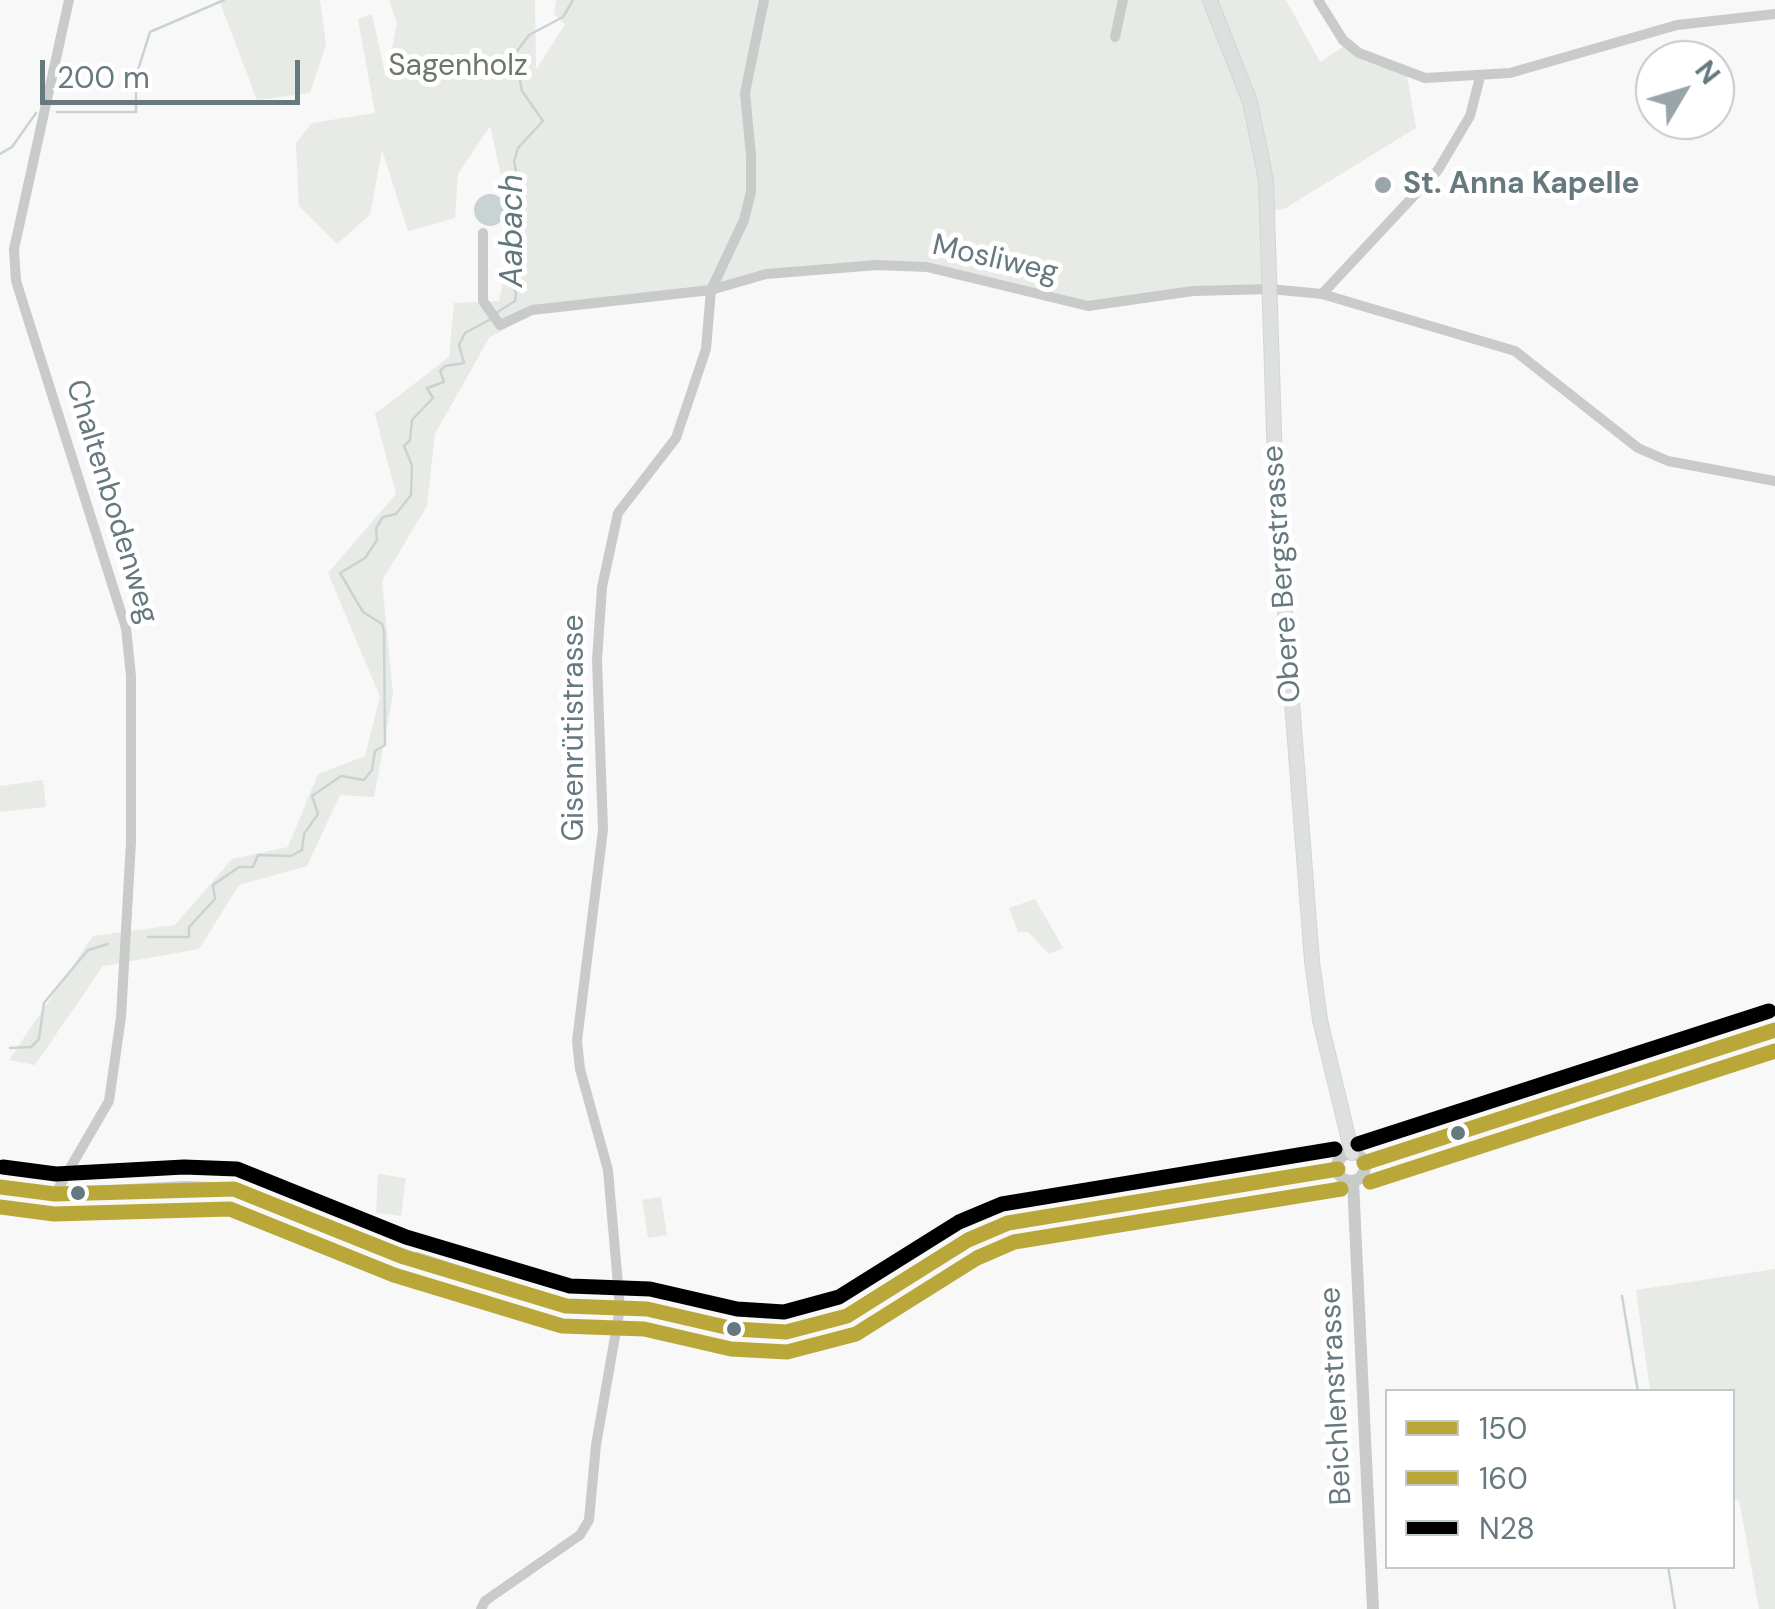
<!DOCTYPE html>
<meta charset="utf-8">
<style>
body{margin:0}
#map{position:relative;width:1775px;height:1609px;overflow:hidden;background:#f8f8f8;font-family:"DM Sans",sans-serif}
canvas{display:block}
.legend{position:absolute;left:1385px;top:1389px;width:350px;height:180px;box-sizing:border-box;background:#fff;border:2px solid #c2c9cc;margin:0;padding:12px 18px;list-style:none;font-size:30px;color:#66797f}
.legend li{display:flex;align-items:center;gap:20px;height:50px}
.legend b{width:50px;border:2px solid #c2c9cc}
.north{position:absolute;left:1635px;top:40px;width:100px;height:100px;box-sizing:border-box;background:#fff;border:2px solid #c2c9cc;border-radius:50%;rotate:52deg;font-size:28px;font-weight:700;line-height:40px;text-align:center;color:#66797f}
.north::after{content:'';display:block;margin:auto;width:35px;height:45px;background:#99a5a9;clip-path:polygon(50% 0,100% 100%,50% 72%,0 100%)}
.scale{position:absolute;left:40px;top:60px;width:260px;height:45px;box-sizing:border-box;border:5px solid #66797f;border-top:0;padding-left:12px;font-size:30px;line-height:35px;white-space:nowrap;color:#66797f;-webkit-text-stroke:8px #fff;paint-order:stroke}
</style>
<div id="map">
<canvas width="1775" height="1609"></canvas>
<ul class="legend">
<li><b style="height:12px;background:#baa739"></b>150</li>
<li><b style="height:12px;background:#baa739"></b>160</li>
<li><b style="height:12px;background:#000"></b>N28</li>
</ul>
<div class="north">N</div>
<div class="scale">200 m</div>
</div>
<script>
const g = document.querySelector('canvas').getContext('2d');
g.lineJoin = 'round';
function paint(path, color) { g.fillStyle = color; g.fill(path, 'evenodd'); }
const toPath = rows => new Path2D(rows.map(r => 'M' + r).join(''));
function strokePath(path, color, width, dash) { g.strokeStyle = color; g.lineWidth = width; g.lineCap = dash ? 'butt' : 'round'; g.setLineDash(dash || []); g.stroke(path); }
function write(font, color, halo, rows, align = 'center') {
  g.font = font + ' "DM Sans",sans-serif'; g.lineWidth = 10; g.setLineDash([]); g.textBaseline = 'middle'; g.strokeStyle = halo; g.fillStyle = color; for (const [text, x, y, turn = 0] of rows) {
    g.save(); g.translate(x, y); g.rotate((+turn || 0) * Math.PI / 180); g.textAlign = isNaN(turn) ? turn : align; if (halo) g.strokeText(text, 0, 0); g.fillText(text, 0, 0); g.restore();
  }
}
const green = toPath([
 [219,0,320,0,326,44,310,93,257,100],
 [389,0,535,0,536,70,565,24,554,14,556,0,1205,0,1254,131,1270,289,1088,306,927,267,825,267,711,290,541,309,489,338,435,434,427,506,382,581,393,694,374,797,340,795,307,866,239,885,199,949,103,966,35,1065,9,1060,93,936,175,925,232,859,288,847,318,774,365,756,380,697,328,573,396,494,375,414,449,357,454,303,499,301,514,233,490,126,458,174,455,218,408,231,382,150,370,215,337,244,299,206,296,143,312,123,375,113,358,19,372,14,386,78,397,23],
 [1215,0,1286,0,1320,62,1344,46,1367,62,1407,75,1416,128,1284,209,1273,210],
 [43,780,46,807,0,812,0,786],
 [1035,899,1063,948,1049,954,1028,932,1018,932,1009,908],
 [378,1174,406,1178,401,1216,376,1213],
 [661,1197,667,1235,648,1238,642,1200],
 [1775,1269,1775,1609,1759,1609,1739,1500,1733,1501,1732,1392,1650,1391,1636,1290]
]);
const water = toPath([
 '474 210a16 16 0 1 1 32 0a16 16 0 1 1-32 0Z'
]);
const stream = toPath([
 [57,112,136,112,136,76,150,32,224,0],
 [0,154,12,147,36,113],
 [496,313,515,301,516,294,509,273,519,187,514,161,518,148,543,121,522,91,515,54,529,35,563,17,573,0],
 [148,937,189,937,189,927,215,899,213,885,239,867,253,867,258,855,291,856,302,850,304,834,318,814,312,796,341,776,364,780,372,770,375,751,385,745,384,631,382,624,363,612,340,573,365,558,377,540,376,528,383,517,396,514,411,495,412,465,404,446,410,440,412,420,433,398,427,388,444,382,440,371,445,366,464,363,459,345,465,333,491,319],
 [10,1048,31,1047,39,1039,44,1003,88,950,108,944],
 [1622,1296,1638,1392],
 [1668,1566,1675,1609]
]);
const minor = toPath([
 [1318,0,1343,40,1359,53,1425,78,1510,73,1677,25,1775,14],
 [1115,37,1123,0],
 [483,233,483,301,500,325,532,310,711,290,766,274,877,265,927,267,1088,306,1193,291,1270,289,1322,294,1515,351,1638,448,1668,461,1775,481],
 [1322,294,1438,170,1470,116,1480,77],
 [55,1194,109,1101,121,1017,131,842,131,676,126,628,16,281,14,249,69,0],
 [481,1609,485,1601,580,1535,589,1520,596,1445,620,1308,608,1170,580,1069,577,1041,603,830,597,660,602,587,618,513,676,438,706,349,711,290,744,220,751,192,751,156,745,93,764,0]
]);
const tertiary = toPath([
 '1337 1167a14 14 0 1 1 28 0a14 14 0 1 1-28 0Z',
 [1364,1163,1775,1030],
 [1353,1181,1373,1609],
 [0,1187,55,1194,185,1187,234,1189,410,1257],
 [417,1258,566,1306,647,1309,734,1329,786,1332,847,1316,968,1240,1008,1223,1338,1169]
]);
const secondary = toPath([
 [1210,0,1250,102,1266,180,1276,495,1312,961,1320,1020,1352,1153]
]);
const bus1 = toPath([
 [1364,1163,1775,1030],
 [0,1187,55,1194,234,1189,401,1256,566,1306,647,1309,734,1329,786,1332,847,1316,968,1240,1008,1223,1338,1169]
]);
const bus2 = toPath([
 [1370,1182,1775,1051],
 [0,1207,54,1214,230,1209,394,1275,562,1326,644,1329,731,1349,787,1352,856,1334,977,1258,1014,1242,1341,1189]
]);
const bus3 = toPath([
 [1358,1144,1769,1011],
 [3,1167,56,1174,184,1167,237,1169,406,1237,570,1286,650,1289,737,1309,784,1312,839,1297,959,1222,1002,1204,1335,1149]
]);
const markers = [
 [1383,185,10,"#99a5a9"],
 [1458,1133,9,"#66797f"],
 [78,1193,9,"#66797f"],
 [734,1329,9,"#66797f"]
];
const parkNames = [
 ["Sagenholz",458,67]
];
const poiNames = [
 ["St. Anna Kapelle",1403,185]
];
const streetNames = [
 ["Mosliweg",995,260,13],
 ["Chaltenbodenweg",111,502,73],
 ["Obere Bergstrasse",1283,574,-94],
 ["Gisenrütistrasse",575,728,-90],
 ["Beichlenstrasse",1337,1396,-93]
];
const waterNames = [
 ["Aabach",514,231,-90]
];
paint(green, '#e8eae6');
paint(water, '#c9d3d4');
strokePath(stream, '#c9d3d4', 2.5);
strokePath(secondary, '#d4d5d6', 16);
strokePath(minor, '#c9cbcb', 10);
strokePath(tertiary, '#c9cbcb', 12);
strokePath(secondary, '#dedfdf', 14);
strokePath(bus1, '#baa739', 15);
strokePath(bus2, '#baa739', 15);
strokePath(bus3, '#000', 15);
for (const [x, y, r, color] of markers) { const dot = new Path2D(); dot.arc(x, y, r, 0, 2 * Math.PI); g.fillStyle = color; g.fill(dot); strokePath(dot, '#fff', 4); }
write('30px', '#6b7865', '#fff', parkNames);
write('bold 30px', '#66797f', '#fff', poiNames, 'left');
write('30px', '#66797f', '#fff', streetNames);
write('italic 32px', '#617779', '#fff', waterNames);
</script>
